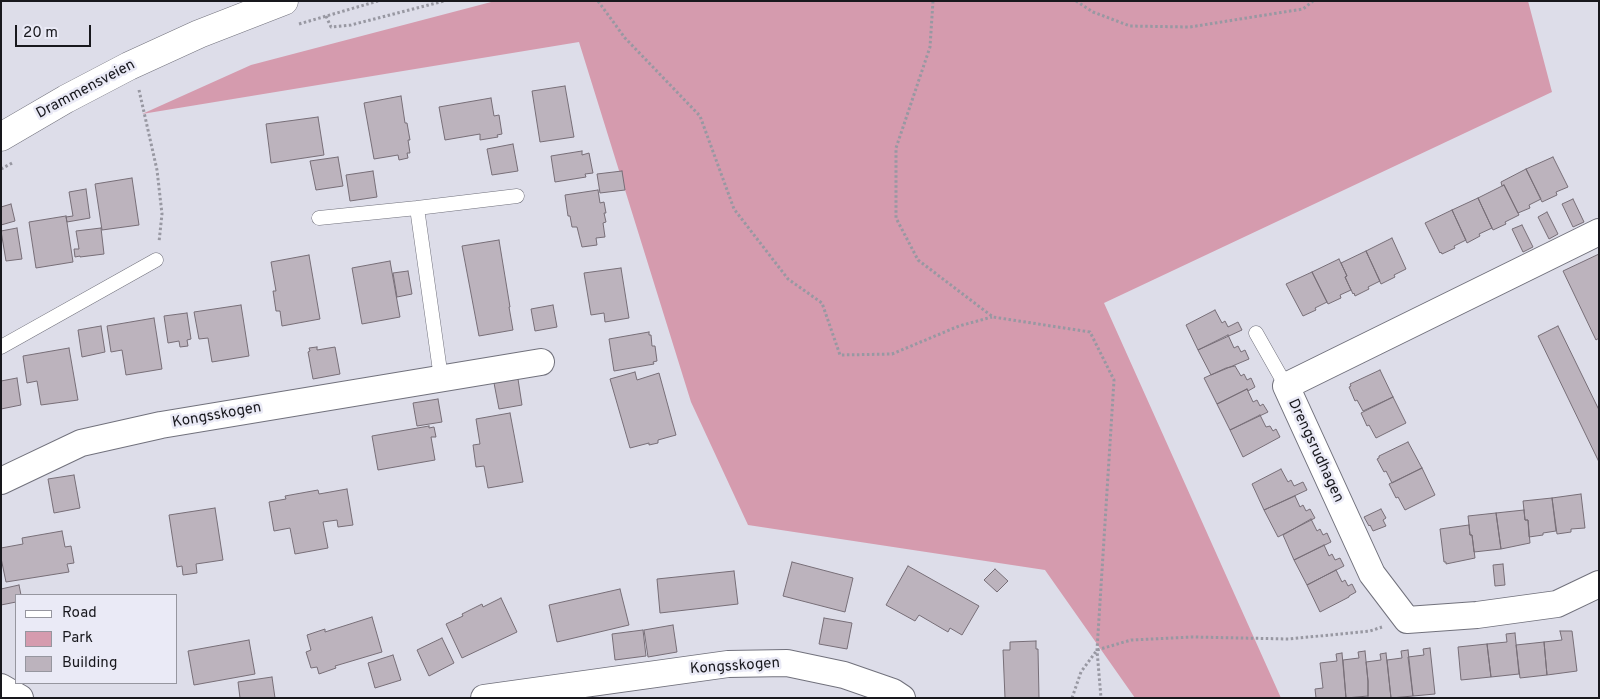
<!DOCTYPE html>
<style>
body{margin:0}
#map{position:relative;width:1600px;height:699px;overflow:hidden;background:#dddde9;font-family:Overpass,sans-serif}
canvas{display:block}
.frame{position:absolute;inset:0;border:2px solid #18181d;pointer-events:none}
.legend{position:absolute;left:15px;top:594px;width:162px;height:90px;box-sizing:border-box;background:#eaeaf6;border:1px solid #96969f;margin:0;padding:6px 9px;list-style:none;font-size:15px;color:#18181d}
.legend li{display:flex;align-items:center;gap:10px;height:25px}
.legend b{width:25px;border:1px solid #96969f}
.scale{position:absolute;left:15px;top:25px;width:76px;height:22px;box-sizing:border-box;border:2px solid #18181d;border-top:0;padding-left:6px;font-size:15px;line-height:18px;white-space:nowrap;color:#18181d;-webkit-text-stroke:4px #eaeaf6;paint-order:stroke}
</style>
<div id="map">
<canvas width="1600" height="699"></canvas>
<div class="frame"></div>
<ul class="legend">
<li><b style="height:6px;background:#fff"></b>Road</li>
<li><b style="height:14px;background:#d59bae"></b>Park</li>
<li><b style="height:14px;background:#bcb3bd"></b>Building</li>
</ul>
<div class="scale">20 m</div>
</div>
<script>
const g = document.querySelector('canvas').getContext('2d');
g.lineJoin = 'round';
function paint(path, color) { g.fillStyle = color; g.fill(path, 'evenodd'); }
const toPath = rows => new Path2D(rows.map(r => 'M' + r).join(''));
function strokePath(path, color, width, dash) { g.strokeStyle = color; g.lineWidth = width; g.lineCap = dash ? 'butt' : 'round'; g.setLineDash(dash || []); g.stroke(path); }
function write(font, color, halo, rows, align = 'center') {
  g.font = font + ' Overpass,sans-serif'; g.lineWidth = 5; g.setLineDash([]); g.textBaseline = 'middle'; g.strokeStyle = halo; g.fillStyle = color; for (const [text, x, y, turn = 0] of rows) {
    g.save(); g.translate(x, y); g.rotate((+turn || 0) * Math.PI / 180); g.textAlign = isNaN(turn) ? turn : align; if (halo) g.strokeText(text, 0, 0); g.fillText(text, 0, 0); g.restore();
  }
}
const green = toPath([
 [495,1,1528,1,1552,92,1104,303,1281,698,1135,698,1045,570,748,525,691,402,579,42,142,114,251,65]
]);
const building = toPath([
 [565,86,574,137,540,142,532,91,565,86],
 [401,96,405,123,407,123,410,140,408,140,410,153,407,153,408,158,399,160,398,155,374,159,364,103,401,96],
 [491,98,494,116,499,115,502,134,497,135,498,137,480,140,480,134,445,140,439,107,491,98],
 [318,117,324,155,271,163,266,124,318,117],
 [513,144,518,171,492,175,487,149,513,144],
 [582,151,582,155,589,153,593,173,585,174,586,177,555,182,551,156,582,151],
 [338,157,343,186,316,190,310,161,338,157],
 [1553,157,1568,187,1556,192,1557,195,1542,202,1526,169,1553,157],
 [1526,169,1541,199,1529,205,1530,208,1518,213,1504,185,1502,186,1501,182,1526,169],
 [373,171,377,197,350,201,346,175,373,171],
 [622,171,625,190,600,193,597,174,622,171],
 [132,178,139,225,102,230,95,184,132,178],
 [1504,185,1519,215,1505,222,1506,224,1493,230,1478,198,1504,185],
 [86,189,90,218,67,222,66,217,73,216,69,192,86,189],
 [598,190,600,203,604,202,606,213,604,213,606,222,603,223,605,237,596,238,597,245,582,247,577,227,572,227,570,216,568,216,565,195,598,190],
 [1478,198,1492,228,1479,234,1480,236,1467,243,1452,210,1478,198],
 [1573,199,1584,222,1573,227,1562,204,1573,199],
 [11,204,15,221,1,225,1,207,11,204],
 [1452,210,1466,240,1454,246,1455,248,1442,254,1441,252,1440,253,1425,223,1452,210],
 [1547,212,1558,234,1549,239,1538,217,1547,212],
 [66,216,73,262,36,268,29,222,66,216],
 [1522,225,1533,247,1523,252,1512,229,1522,225],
 [17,228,22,259,6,261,1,231,17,228],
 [101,228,104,254,80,257,80,256,75,257,74,249,79,249,76,231,101,228],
 [1392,238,1406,269,1394,275,1395,277,1381,284,1366,251,1392,238],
 [499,240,510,307,509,307,513,330,479,336,462,246,499,240],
 [1366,251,1380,281,1368,287,1369,289,1355,296,1354,293,1353,294,1345,277,1347,276,1341,263,1366,251],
 [1599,254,1599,338,1596,340,1563,271,1599,254],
 [309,255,320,319,282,326,280,311,276,311,273,291,276,291,271,262,309,255],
 [1339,259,1347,276,1345,277,1351,290,1340,295,1341,298,1328,304,1312,272,1339,259],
 [390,261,400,317,362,324,352,268,390,261],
 [621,268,629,318,605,322,604,313,591,315,584,273,621,268],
 [408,271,412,294,397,297,393,273,408,271],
 [1312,272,1327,302,1315,308,1316,310,1303,316,1286,284,1312,272],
 [241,305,249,356,212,362,208,338,199,339,194,312,241,305],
 [553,305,557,327,535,331,531,309,553,305],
 [1215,310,1222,323,1225,321,1228,327,1238,322,1242,330,1198,350,1186,325,1215,310],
 [187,313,191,339,187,340,188,346,180,347,179,341,168,343,164,316,187,313],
 [154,318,162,369,126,375,122,350,111,352,107,326,154,318],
 [101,326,105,352,82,357,78,330,101,326],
 [1558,326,1599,410,1599,462,1538,336,1558,326],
 [649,332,649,335,651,335,652,346,655,346,657,361,653,362,654,364,614,371,609,339,649,332],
 [1228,335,1234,348,1238,346,1241,352,1245,350,1249,359,1211,375,1198,350,1228,335],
 [317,347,317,350,335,347,340,374,313,379,308,352,310,351,309,348,317,347],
 [69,348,78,400,41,405,37,381,27,383,23,356,69,348],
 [1235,366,1241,376,1244,374,1247,380,1251,378,1255,387,1248,391,1247,389,1217,404,1204,378,1226,368,1235,366],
 [1380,370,1393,397,1363,411,1357,400,1355,401,1349,387,1351,386,1350,384,1380,370],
 [635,372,637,380,659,373,676,435,658,440,658,443,649,445,649,443,630,448,610,379,635,372],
 [17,378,21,405,1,409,1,381,17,378],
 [518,379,522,405,499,409,494,383,518,379],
 [1247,389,1253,402,1257,400,1260,406,1263,404,1268,412,1230,430,1217,404,1247,389],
 [1393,397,1406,423,1376,438,1369,425,1367,426,1361,413,1393,397],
 [438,399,442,422,417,426,413,403,438,399],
 [510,413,523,482,488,488,484,466,476,467,473,445,480,444,476,419,510,413],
 [1260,415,1266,427,1270,426,1273,431,1276,429,1280,437,1243,457,1230,430,1260,415],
 [429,426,429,428,434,427,436,437,431,437,435,460,378,470,372,436,429,426],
 [1408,442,1422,468,1392,483,1386,471,1384,472,1377,459,1379,458,1379,456,1408,442],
 [1422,468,1435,495,1405,510,1398,497,1396,498,1389,484,1422,468],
 [1281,469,1288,482,1291,480,1294,486,1303,482,1307,490,1264,510,1252,484,1281,469],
 [74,475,80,508,54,513,48,479,74,475],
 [347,489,353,525,338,527,337,520,323,522,328,548,295,554,290,528,274,531,269,502,286,499,285,496,318,490,319,494,347,489],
 [1581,494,1585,528,1571,529,1571,532,1557,534,1552,498,1581,494],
 [1295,496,1300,507,1303,505,1306,511,1310,509,1315,518,1278,537,1264,510,1295,496],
 [1552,498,1556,531,1543,533,1543,535,1529,537,1528,520,1525,520,1523,501,1552,498],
 [215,508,223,560,196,564,197,573,183,575,182,566,177,567,169,515,215,508],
 [1381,509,1386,518,1383,520,1386,526,1373,531,1370,525,1369,526,1364,517,1381,509],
 [1524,510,1525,520,1528,520,1530,543,1501,549,1496,513,1524,510],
 [1496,513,1501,549,1474,552,1472,535,1470,535,1468,516,1496,513],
 [1311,519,1317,531,1320,529,1323,535,1327,533,1331,542,1294,560,1283,535,1311,519],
 [1469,525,1470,535,1472,535,1475,558,1446,564,1446,562,1444,562,1440,529,1469,525],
 [62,531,65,547,71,546,74,563,67,564,69,572,6,582,1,558,1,548,23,544,22,538,62,531],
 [1324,545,1329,556,1332,554,1335,560,1340,558,1344,566,1307,585,1294,560,1324,545],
 [792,562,853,578,845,612,783,596,792,562],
 [1503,564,1505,585,1495,586,1493,565,1503,564],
 [908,566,979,606,962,635,950,628,948,632,919,615,915,621,886,605,908,566],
 [995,569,1008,581,997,592,984,580,995,569],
 [1336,570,1342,582,1345,580,1348,586,1352,584,1356,592,1349,596,1349,597,1320,612,1307,585,1336,570],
 [734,571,738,604,660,613,657,579,734,571],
 [19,585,21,595,16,595,16,602,1,605,1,589,19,585],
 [620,589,629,625,557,642,549,605,620,589],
 [501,598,517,632,462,658,446,624,463,616,462,614,482,604,483,607,501,598],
 [372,617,382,652,335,666,336,668,319,674,317,667,311,668,306,652,311,650,307,635,325,629,325,632,372,617],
 [824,618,852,623,847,649,819,644,824,618],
 [673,625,677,652,648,657,644,630,673,625],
 [643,630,646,656,615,660,612,634,643,630],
 [1560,631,1572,631,1577,671,1547,675,1544,642,1562,640,1560,631],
 [1515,633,1519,674,1491,677,1487,644,1507,642,1506,634,1515,633],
 [442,638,454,663,429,676,417,650,442,638],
 [249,640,255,674,194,685,188,651,249,640],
 [1036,641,1036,649,1038,649,1039,698,1005,698,1003,650,1010,650,1010,642,1036,641],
 [1544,642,1547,675,1520,678,1516,645,1544,642],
 [1487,644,1491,677,1461,680,1458,647,1487,644],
 [1430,648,1435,694,1413,696,1408,657,1424,655,1423,649,1430,648],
 [1408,650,1413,696,1391,698,1387,660,1402,658,1401,651,1408,650],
 [1365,651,1368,681,1368,696,1346,698,1343,660,1359,658,1358,652,1365,651],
 [1342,653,1346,698,1316,698,1315,689,1323,688,1320,663,1337,661,1336,654,1342,653],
 [1386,653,1391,698,1368,698,1368,681,1366,662,1381,660,1380,654,1386,653],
 [393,655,401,680,375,688,368,663,393,655],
 [272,677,275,698,240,698,238,682,272,677]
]);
const path = toPath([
 [598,1,625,38,700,116,734,209,788,279,822,303,840,355,892,354,959,326,992,317],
 [933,1,930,47,896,148,896,218,918,260,993,317,1090,332,1114,380,1097,650,1101,698],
 [1076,1,1093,12,1130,26,1190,27,1303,9,1313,1],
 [326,16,331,27,351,25,444,1],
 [299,24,378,1],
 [139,90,157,170,162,214,159,242],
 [1,169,14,162],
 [1072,698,1081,672,1097,650,1131,640,1193,637,1289,639,1370,631,1382,627]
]);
const lane = toPath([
 [417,208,517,196],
 [319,218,417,208,441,378],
 [1256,333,1286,386],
 [1,347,156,260]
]);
const street = toPath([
 [1599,232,1286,386,1372,574,1407,620,1477,615,1557,604,1599,584],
 [1,481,81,443,161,425,541,362],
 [1,687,20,698],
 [484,698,728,664,787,663,844,675,893,692,902,698]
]);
const secondary = toPath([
 [1,137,66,99,129,66,199,34,284,1]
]);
const streetNames = [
 ["Drammensveien",86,90,-28],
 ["Kongsskogen",217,416,-10],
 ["Drengsrudhagen",1315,451,65],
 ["Kongsskogen",735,667,-4]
];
paint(green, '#d59bae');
paint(building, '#bcb3bd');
strokePath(building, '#776e77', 1);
strokePath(lane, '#71717c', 15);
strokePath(street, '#71717c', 28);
strokePath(secondary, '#71717c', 29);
strokePath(path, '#9898a2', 3, [2.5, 2.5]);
strokePath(lane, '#fff', 14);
strokePath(street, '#fff', 26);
strokePath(secondary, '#fff', 28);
write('15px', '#18181d', '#eaeaf6', streetNames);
</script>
